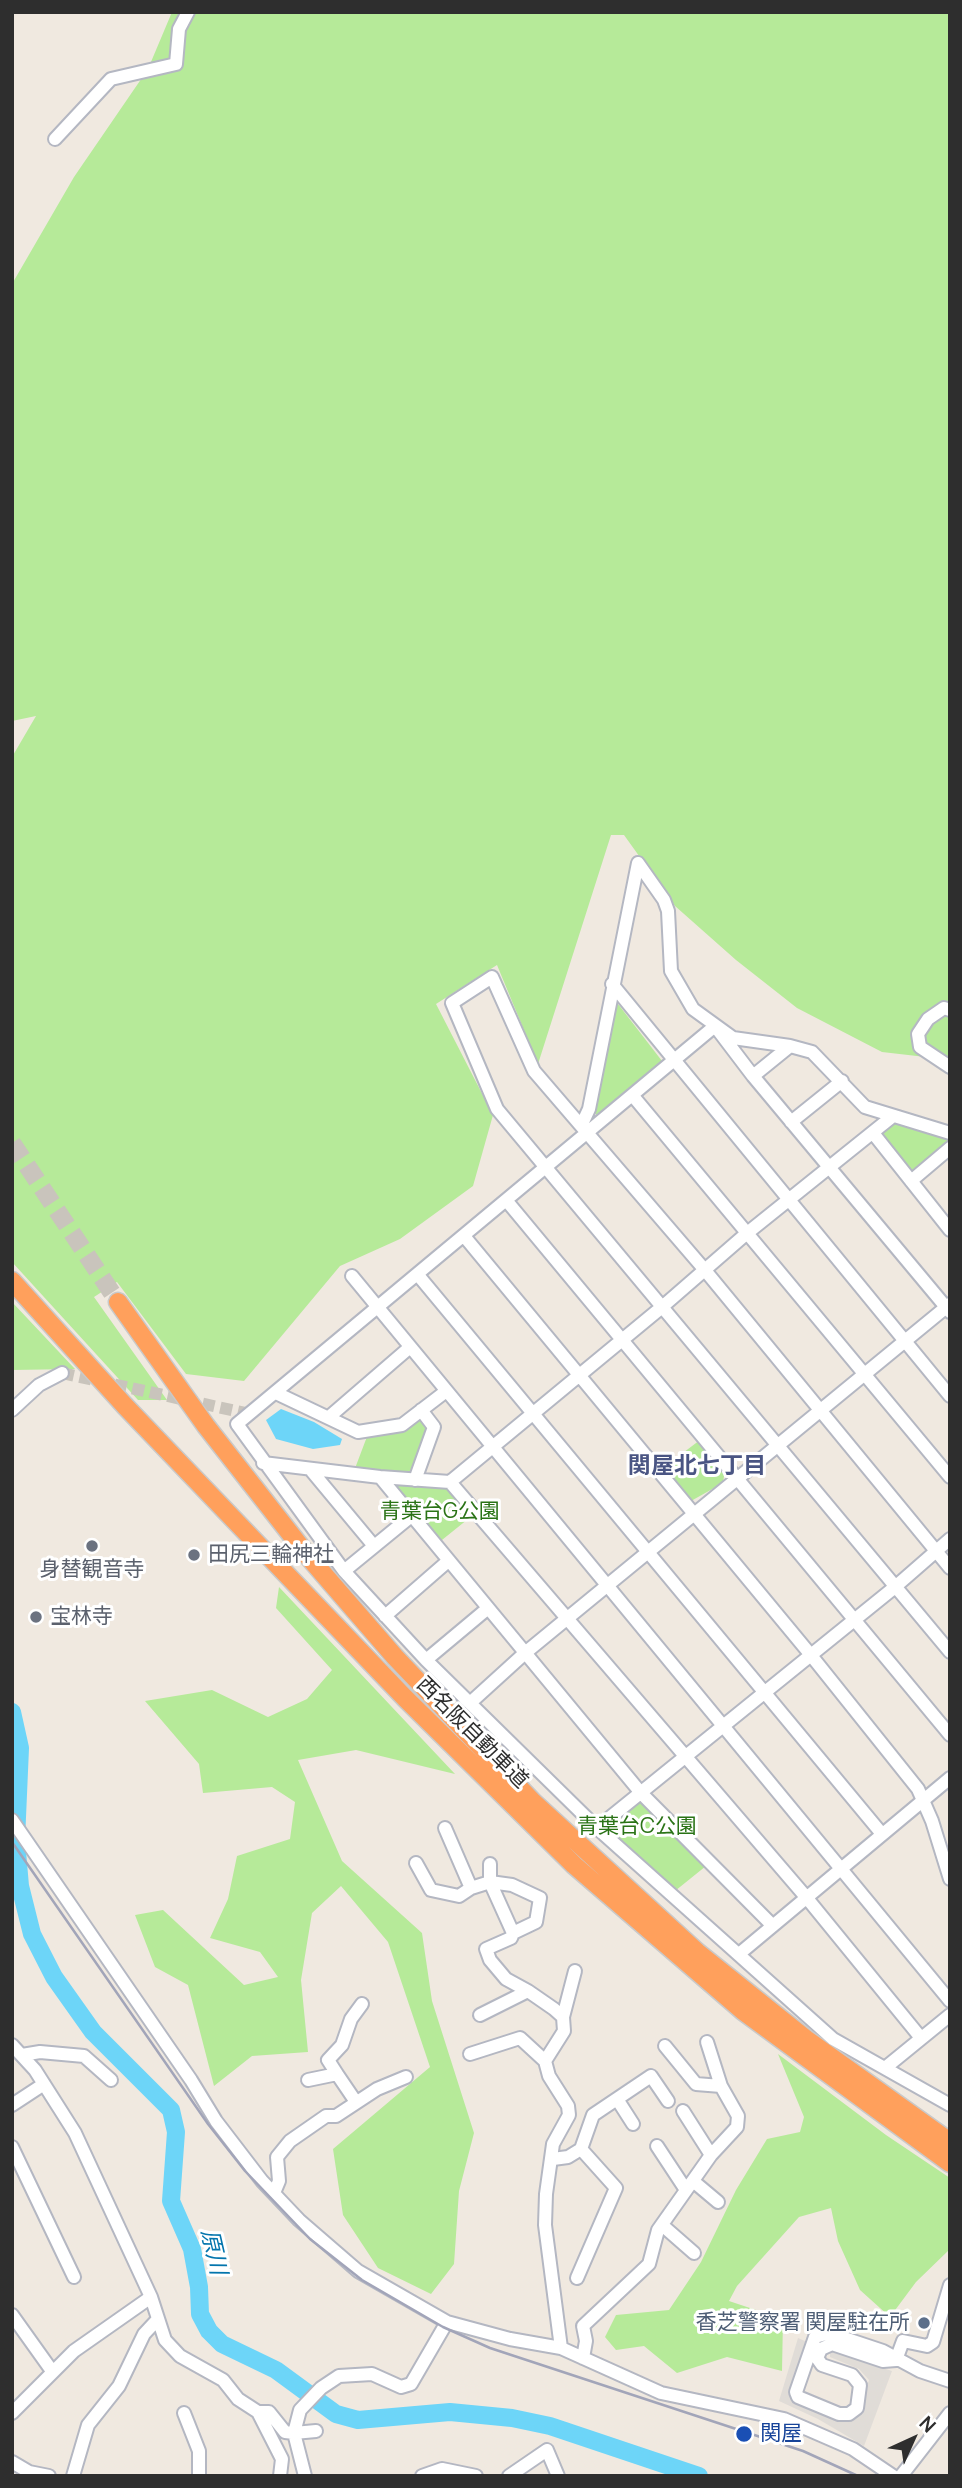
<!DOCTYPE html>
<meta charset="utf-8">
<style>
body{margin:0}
#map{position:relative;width:962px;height:2488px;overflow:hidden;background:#f0e9e0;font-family:Manrope,sans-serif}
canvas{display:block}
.frame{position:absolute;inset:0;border:14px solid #2e2e2e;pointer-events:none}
.north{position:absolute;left:878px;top:2404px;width:70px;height:70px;-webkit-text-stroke:5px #fff;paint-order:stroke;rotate:45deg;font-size:19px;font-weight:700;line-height:28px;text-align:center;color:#2e2e2e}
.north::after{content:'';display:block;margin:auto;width:24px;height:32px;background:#2e2e2e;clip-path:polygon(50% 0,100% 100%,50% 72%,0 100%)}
</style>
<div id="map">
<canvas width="962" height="2488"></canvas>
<div class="frame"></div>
<div class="north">N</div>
</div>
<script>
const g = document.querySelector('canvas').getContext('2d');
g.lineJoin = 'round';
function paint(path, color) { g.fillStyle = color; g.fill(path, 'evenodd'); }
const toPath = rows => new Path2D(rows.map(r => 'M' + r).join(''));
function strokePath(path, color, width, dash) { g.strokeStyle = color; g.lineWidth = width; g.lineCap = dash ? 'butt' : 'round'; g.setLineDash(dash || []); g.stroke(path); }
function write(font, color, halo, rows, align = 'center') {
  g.font = font + ' Manrope,"Noto Sans JP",sans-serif'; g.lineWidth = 6; g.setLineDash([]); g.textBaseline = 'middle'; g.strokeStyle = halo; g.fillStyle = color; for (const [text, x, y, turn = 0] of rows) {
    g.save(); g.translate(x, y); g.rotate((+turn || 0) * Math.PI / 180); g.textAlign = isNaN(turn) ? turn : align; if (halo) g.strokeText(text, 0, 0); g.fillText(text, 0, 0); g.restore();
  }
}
const green = toPath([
 [172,12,950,12,950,1055,943,1059,882,1052,797,1008,736,960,675,906,624,835,611,835,538,1064,497,965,436,1004,493,1115,473,1186,400,1239,340,1266,244,1381,186,1374,117,1282,94,1297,167,1400,138,1400,12,1262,12,757,36,716,12,721,12,284,74,177,148,69],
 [611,1004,618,1004,662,1061,659,1067,597,1115,591,1110],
 [892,1122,950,1137,950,1141,912,1172,905,1171,879,1136,881,1131],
 [12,1302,75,1369,12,1370],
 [420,1415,431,1428,413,1477,354,1471,368,1434],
 [700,1440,725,1469,723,1483,691,1501,663,1468],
 [387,1481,447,1485,473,1515,437,1544],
 [279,1587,455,1774,356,1750,298,1760,342,1861,422,1933,432,2001,474,2133,459,2191,454,2264,431,2294,378,2268,343,2215,333,2149,430,2067,388,1942,341,1886,312,1913,301,1980,308,2052,252,2056,214,2086,188,1985,155,1967,135,1915,163,1910,244,1985,278,1977,260,1952,210,1938,228,1899,237,1856,290,1839,295,1802,272,1787,203,1793,199,1764,145,1701,212,1690,268,1717,307,1699,332,1670,276,1608],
 [640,1800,706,1866,675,1891,604,1827],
 [778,2054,886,2135,950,2178,950,2249,916,2282,890,2317,860,2290,838,2241,831,2208,799,2217,737,2286,729,2301,783,2319,782,2371,727,2357,677,2373,644,2346,616,2350,605,2337,616,2315,669,2310,701,2262,736,2190,767,2139,800,2132,804,2117]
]);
const plaza = toPath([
 [798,2338,807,2342,792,2387,845,2420,857,2417,869,2380,859,2369,830,2357,830,2351,892,2371,864,2446,818,2419,779,2401]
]);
const water = toPath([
 [281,1409,314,1422,342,1439,340,1445,313,1449,276,1439,266,1420]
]);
const river = toPath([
 [12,1712,20,1748,16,1840,20,1886,32,1934,54,1977,93,2032,171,2110,176,2132,171,2201,192,2249,199,2287,200,2314,209,2331,222,2344,276,2370,336,2414,358,2420,450,2412,512,2418,550,2426,699,2476]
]);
const minorTunnel = toPath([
 [62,1373,250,1414]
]);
const highwayTunnel = toPath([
 [12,1143,118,1302]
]);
const minor = toPath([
 [55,139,111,79,176,64,179,29,188,12],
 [612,984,950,1396],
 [950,1010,944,1008,928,1019,918,1034,920,1047,950,1067],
 [790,1046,812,1052,865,1107,950,1133],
 [633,1096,950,1477],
 [791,1122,842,1081],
 [582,1124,589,1109,638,863,664,900,668,911,671,971,693,1009,733,1038,790,1046,753,1076],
 [873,1133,950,1230],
 [911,1181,950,1148],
 [506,1200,950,1735],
 [464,1236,810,1654,918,1789,932,1821,950,1879],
 [418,1275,882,1834],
 [352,1276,950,2001],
 [950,1312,753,1076,715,1026,237,1424,344,1571,426,1660,597,1828,833,2039,950,2105],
 [276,1393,358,1432,402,1425,445,1392],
 [12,1410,39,1385,62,1373],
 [329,1417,409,1348],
 [263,1463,380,1477,450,1482,662,1307,746,1234,893,1116],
 [310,1469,374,1546],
 [380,1477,641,1793,772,1925],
 [415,1480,434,1427,421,1410],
 [450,1482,806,1897,921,2038],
 [950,1568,704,1269,534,1071,492,977,452,1003,497,1109,950,1652],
 [344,1571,410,1517],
 [385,1616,447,1562],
 [426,1660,487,1609],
 [470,1703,525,1653,950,1304],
 [12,1820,191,2080,216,2121,262,2181,299,2220,358,2271,447,2322,510,2339,561,2348,661,2393,784,2419,853,2449,893,2476],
 [445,1828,471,1888,490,1882,513,1933,511,1938,486,1949,490,1960,506,1979,528,1991],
 [597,1828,895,1587,950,1539],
 [416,1863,431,1890,459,1896,471,1888],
 [490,1864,490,1882,512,1885,540,1898,536,1922,513,1933],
 [739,1954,950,1778],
 [480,2015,528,1991,554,2009,563,2017,564,2031,545,2061],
 [563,2017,575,1971],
 [12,2045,35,2070,75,2133,151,2297,165,2340,180,2356,223,2380,238,2399,258,2412,282,2459,280,2476],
 [665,2046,696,2084,721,2086],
 [470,2054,520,2038,545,2061,549,2076,568,2106,569,2115,553,2144,546,2194,545,2225,561,2348],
 [22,2055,40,2052,84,2056,111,2080],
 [885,2068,950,2015],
 [337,2074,328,2060,342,2045,351,2019,362,2004],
 [308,2080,337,2074,356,2102],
 [617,2099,633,2124],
 [12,2105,44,2084],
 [683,2111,711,2155],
 [657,2146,686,2190],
 [12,2147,74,2277],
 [553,2159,568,2157,581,2149,593,2115,651,2076,668,2101],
 [693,2181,718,2202],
 [274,2193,279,2181,277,2157,290,2141,326,2116,336,2116,377,2089,406,2077],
 [662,2225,694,2253],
 [577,2278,616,2188,581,2149],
 [12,2315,52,2371],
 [583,2358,586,2341,583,2326,649,2264,658,2230,711,2155,737,2127,738,2116,721,2086,707,2042],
 [896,2360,883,2361,832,2344,821,2349,817,2358,822,2365,852,2375,860,2385,857,2408,849,2414,839,2414,798,2397,796,2392,815,2337,829,2333,883,2351,920,2371,950,2381],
 [896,2360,903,2341,927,2346,933,2342,950,2285],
 [258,2412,269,2412,285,2432,294,2433,300,2410,321,2388,339,2376,372,2374,401,2387,411,2384,447,2322],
 [12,2413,74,2351,151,2297],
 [184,2413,199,2451,199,2476],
 [12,2462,29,2472,49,2476],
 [73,2476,88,2425,119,2386,144,2334,158,2319],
 [305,2476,294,2433,316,2431],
 [422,2476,442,2469,476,2476],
 [509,2476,547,2450,558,2476],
 [901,2476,950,2413]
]);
const highway = toPath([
 [12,1281,125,1406,405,1698,574,1865,743,2011,950,2163],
 [118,1302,206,1426,307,1555,395,1657,533,1802,697,1952,806,2039,950,2142]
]);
const rail = toPath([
 [12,1842,208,2124,245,2171,310,2239,362,2280,443,2327,490,2348,803,2451,858,2476]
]);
const markers = [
 [92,1546,7,"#6b7280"],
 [194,1555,7,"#6b7280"],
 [36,1617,7,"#6b7280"],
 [924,2323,7,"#5c6f8a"],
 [744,2434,9,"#1a4fb4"]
];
const parkNames = [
 ["青葉台G公園",440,1512],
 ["青葉台C公園",637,1827]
];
const worshipNames = [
 ["田尻三輪神社",208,1555],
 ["身替観音寺",92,1570,"center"],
 ["宝林寺",50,1617]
];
const streetNames = [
 ["西名阪自動車道",472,1733,45]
];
const serviceNames = [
 ["香芝警察署 関屋駐在所",910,2323]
];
const transitNames = [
 ["関屋",760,2434]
];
const neighbourhoodNames = [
 ["関屋北七丁目",697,1467]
];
const waterNames = [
 ["原川",213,2252,77]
];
paint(green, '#b6ea99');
paint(plaza, '#e0dcd7');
paint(water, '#6dd5f8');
strokePath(river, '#6dd5f8', 18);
strokePath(minorTunnel, '#c9c4bc', 12, [12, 6]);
strokePath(highwayTunnel, '#c9c4bc', 18, [18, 9]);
strokePath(minor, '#b4b7c2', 16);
strokePath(highway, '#c9c9c9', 21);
strokePath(minor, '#fff', 12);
strokePath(highway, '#ffa05c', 18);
strokePath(rail, '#a2a5b9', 2.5);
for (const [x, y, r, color] of markers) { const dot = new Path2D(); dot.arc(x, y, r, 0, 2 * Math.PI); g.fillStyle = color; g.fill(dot); strokePath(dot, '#fff', 2.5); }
write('21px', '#2a7316', '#fff', parkNames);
write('21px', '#5b616d', '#fff', worshipNames, 'left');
write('21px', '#2e2e2e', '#fff', streetNames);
write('21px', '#4e5e75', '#fff', serviceNames, 'right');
write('21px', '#164399', '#fff', transitNames, 'left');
write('bold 23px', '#4a5583', '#fff', neighbourhoodNames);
write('italic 23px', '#0375ad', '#fff', waterNames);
</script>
